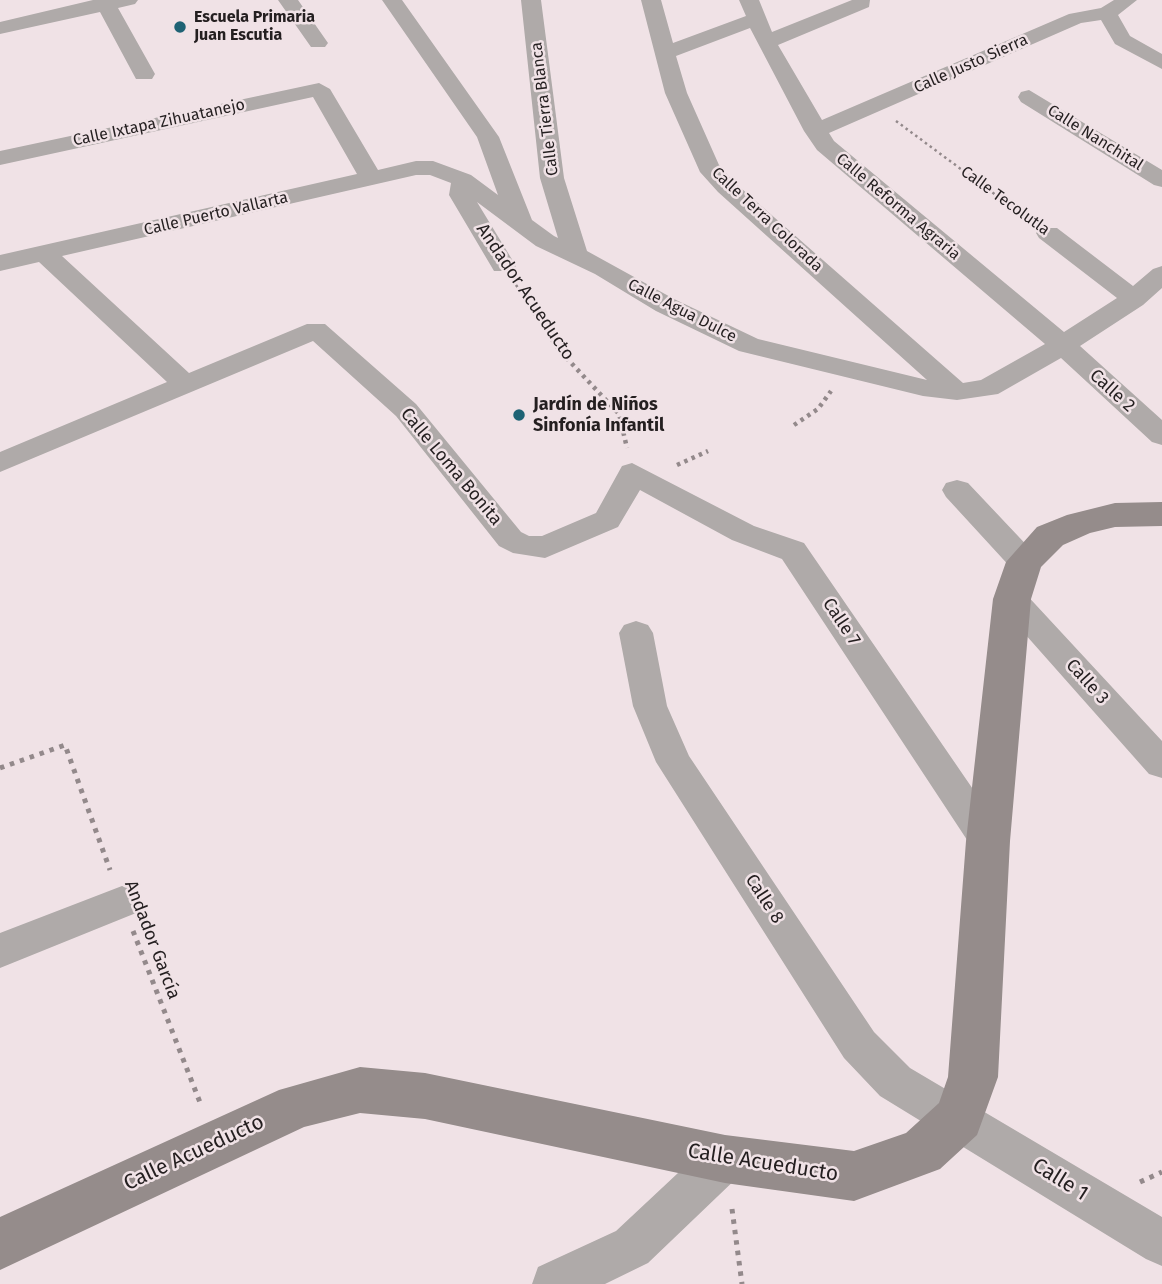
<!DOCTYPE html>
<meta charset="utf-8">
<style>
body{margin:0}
canvas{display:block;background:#f0e2e6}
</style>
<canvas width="1162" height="1284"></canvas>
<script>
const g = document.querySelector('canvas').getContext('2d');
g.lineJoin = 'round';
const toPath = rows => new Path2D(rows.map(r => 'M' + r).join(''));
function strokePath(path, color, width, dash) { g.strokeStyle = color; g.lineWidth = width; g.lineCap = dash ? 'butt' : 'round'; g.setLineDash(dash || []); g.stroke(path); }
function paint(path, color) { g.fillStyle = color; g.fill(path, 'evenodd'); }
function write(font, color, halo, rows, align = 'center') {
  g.font = font + ' "Fira Sans",sans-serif'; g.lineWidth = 5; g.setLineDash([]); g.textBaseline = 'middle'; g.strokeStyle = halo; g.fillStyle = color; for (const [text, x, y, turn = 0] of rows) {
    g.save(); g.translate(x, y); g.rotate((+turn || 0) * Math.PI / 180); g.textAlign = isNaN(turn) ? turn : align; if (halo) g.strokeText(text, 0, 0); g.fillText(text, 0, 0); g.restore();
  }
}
const pathFar2 = toPath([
 [896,121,1027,218],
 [516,285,535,313]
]);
const pathFar1 = toPath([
 [534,312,559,350,619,414,627,448],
 [794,425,818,409,831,391],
 [677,465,708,451]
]);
const path = toPath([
 [0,768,65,745,110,870],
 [133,931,201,1105],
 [1140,1182,1162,1172],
 [732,1209,742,1284]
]);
const street = toPath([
 [93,0,138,0,135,4,118,8,155,74,152,79,136,79,100,12,0,34,0,22,93,0],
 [278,0,298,0,328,43,325,47,311,47,278,0],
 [382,0,402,0,499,137,532,220,554,236,558,238,540,178,521,0,541,0,564,178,587,251,674,299,758,339,927,380,718,192,700,172,665,93,641,0,661,0,673,43,746,16,739,0,759,0,772,32,852,0,870,0,869,7,778,45,822,120,1069,14,1101,8,1114,0,1137,0,1118,15,1130,36,1162,54,1162,69,1115,44,1101,20,1081,23,829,133,834,141,1064,332,1117,298,1039,238,1036,233,1039,228,1057,228,1133,286,1153,269,1162,266,1162,288,1143,305,1080,346,1162,420,1162,445,1152,442,1061,358,998,394,957,400,923,396,739,351,656,311,595,274,536,246,477,202,516,266,512,271,494,271,449,195,451,183,430,175,416,175,62,256,189,373,307,324,325,324,416,404,521,532,529,536,542,536,596,513,622,466,632,463,754,526,804,543,1001,830,1007,841,1001,852,988,856,975,852,782,559,732,540,640,490,618,527,545,558,513,553,499,546,396,416,313,341,0,472,0,452,167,382,39,262,0,271,0,255,357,174,313,97,0,165,0,151,319,83,330,89,378,170,416,161,433,161,471,175,498,195,477,137,382,0],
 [750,28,804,131,817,150,1045,344,981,380,963,383,734,182,719,165,687,93,676,56,750,28],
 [1029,90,1162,170,1162,187,1154,185,1021,102,1018,97,1021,92,1029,90],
 [957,480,968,483,1035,554,1040,562,1035,570,1024,573,1013,570,946,497,942,490,946,483,957,480],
 [1012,588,1023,591,1162,741,1162,778,1149,774,1001,607,996,599,1001,591,1012,588],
 [636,621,648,625,653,633,667,706,689,756,874,1032,910,1068,1162,1217,1162,1266,1146,1259,880,1096,844,1058,656,762,633,706,619,633,624,625,636,621],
 [122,886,136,891,141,902,136,913,0,968,0,933,122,886],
 [725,1138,741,1144,747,1159,741,1174,648,1263,605,1284,532,1284,538,1267,616,1231,709,1144,725,1138]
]);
const secondary = toPath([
 [1162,502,1162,526,1115,527,1090,533,1063,545,1041,567,1031,599,1010,841,998,1077,977,1135,940,1169,854,1201,725,1183,425,1119,360,1113,304,1127,0,1270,0,1217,279,1090,360,1067,425,1073,725,1135,854,1151,906,1133,939,1103,948,1077,966,841,993,599,1006,562,1037,527,1067,515,1115,503,1162,502]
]);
const markers = [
 [180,27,7,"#1e6274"],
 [519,415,7,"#1e6274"]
];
const farPoinames = [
 ["Escuela Primaria",194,18],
 ["Juan Escutia",194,36]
];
const farStreetnames = [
 ["Calle Justo Sierra",971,64,-24],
 ["Calle Tierra Blanca",545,109,-97],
 ["Calle Ixtapa Zihuatanejo",159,123,-12],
 ["Calle Nanchital",1095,138,32],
 ["Calle Tecolutla",1005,201,36],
 ["Calle Reforma Agraria",898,207,40],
 ["Calle Puerto Vallarta",216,214,-13],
 ["Calle Terra Colorada",767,220,43],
 ["Calle Agua Dulce",682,311,27]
];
const streetNames = [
 ["Andador Acueducto",525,292,56],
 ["Calle 2",1112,391,42],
 ["Calle Loma Bonita",451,467,50],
 ["Calle 7",841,622,56],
 ["Calle 3",1087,682,48],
 ["Calle 8",764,899,57],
 ["Andador García",152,940,69]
];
const poiNames = [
 ["Jardín de Niños",533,405],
 ["Sinfonía Infantil",533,426]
];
const nearStreetnames = [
 ["Calle Acueducto",194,1153,-25],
 ["Calle Acueducto",763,1163,9],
 ["Calle 1",1060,1180,32]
];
strokePath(pathFar2, '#93898b', 2.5, [2.5, 3.5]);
strokePath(pathFar1, '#93898b', 4.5, [3.5, 4.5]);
strokePath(path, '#93898b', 5, [4.5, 6]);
paint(street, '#afaaa9');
paint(secondary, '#958c8b');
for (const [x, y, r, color] of markers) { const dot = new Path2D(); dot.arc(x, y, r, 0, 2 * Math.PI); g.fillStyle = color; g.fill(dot); strokePath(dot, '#f0e2e6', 2.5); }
write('bold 16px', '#241f20', '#f0e2e6', farPoinames, 'left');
write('16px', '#241f20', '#f0e2e6', farStreetnames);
write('18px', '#241f20', '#f0e2e6', streetNames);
write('bold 18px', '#241f20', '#f0e2e6', poiNames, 'left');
write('21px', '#241f20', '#f0e2e6', nearStreetnames);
</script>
